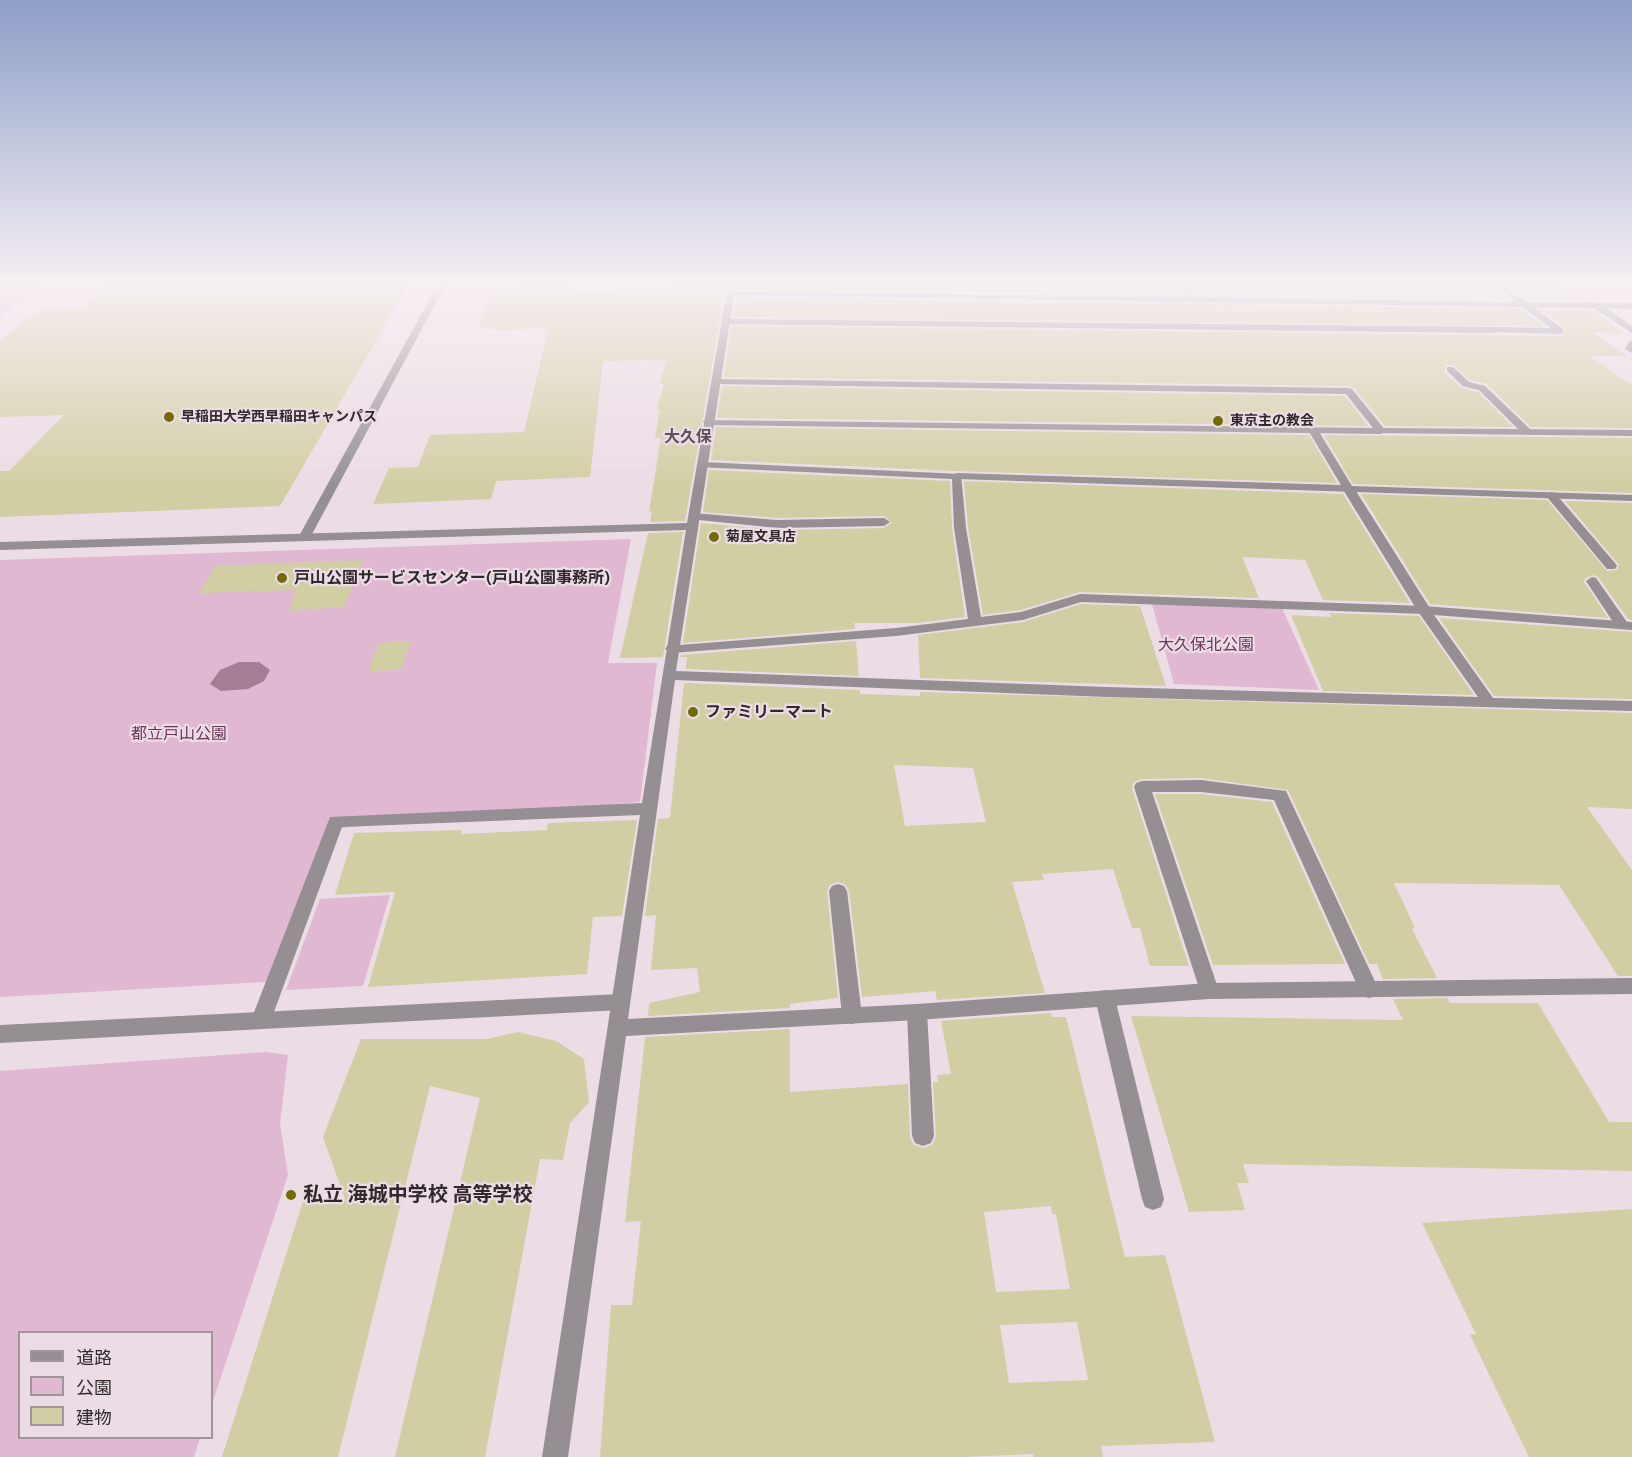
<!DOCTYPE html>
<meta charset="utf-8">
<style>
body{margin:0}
#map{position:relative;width:1632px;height:1457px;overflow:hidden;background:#ecdce5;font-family:Figtree,"Noto Sans JP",sans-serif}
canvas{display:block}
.legend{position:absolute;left:18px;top:1331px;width:195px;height:108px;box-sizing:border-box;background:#ecdce5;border:2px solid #a1959b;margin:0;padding:8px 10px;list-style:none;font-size:18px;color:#302a2d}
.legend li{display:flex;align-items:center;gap:12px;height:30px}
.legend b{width:30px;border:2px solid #a1959b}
</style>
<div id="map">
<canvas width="1632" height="1457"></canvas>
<ul class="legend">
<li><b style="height:8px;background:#958e92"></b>道路</li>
<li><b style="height:16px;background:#e1b8d2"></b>公園</li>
<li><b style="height:16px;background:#d2cea3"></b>建物</li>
</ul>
</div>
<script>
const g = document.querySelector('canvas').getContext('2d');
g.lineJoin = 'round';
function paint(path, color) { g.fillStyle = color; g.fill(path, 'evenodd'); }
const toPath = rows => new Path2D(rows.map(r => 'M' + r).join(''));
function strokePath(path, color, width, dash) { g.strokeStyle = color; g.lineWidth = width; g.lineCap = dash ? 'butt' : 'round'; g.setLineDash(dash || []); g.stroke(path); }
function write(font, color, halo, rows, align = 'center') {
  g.font = font + ' Figtree,"Noto Sans JP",sans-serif'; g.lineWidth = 4.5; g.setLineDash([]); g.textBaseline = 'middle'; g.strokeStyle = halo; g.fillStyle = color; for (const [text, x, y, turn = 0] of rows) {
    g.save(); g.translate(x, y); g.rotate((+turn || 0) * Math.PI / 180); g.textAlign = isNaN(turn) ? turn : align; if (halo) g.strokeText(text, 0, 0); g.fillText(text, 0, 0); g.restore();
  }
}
const green = toPath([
 [0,284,44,284,0,317],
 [631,539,608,663,657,663,640,802,341,828,266,982,0,997,0,560],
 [1152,604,1282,608,1319,690,1174,684],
 [390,895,363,986,286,990,320,899],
 [266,1052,288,1055,280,1124,288,1175,212,1404,212,1332,20,1332,20,1438,200,1438,194,1457,0,1457,0,1071]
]);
const water = toPath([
 [239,662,259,662,270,670,264,681,248,689,221,691,210,684,220,670]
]);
const building = toPath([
 [109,284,409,284,280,506,0,517,0,471,9,471,64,415,0,417,0,341,40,309,81,308],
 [570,284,571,292,668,289,670,284,726,284,685,521,650,522,652,511,649,512,661,438,655,438,660,409,657,409,664,384,660,384,666,360,603,361,590,477,496,481,491,499,373,504,389,468,418,467,430,435,524,432,548,330,544,330,544,328,491,330,492,327,479,327,493,289,519,288,520,285],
 [738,284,1178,284,1183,295,738,289],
 [1191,284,1491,284,1509,300,1196,295],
 [1506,284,1559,284,1581,300,1527,300],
 [736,297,1521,309,1544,326,733,317],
 [1540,309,1593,310,1624,333,1592,332,1627,356,1589,356,1632,385,1632,428,1531,427,1487,384,1470,380,1453,365,1445,365,1445,373,1461,388,1478,392,1513,427,1385,426,1354,388,1349,386,724,377,731,326,1560,336,1565,334,1564,327],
 [722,386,1345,396,1368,426,717,418],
 [716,427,1309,435,1337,483,955,471,711,460],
 [1324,435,1632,438,1632,493,1353,484],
 [709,470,950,481,952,528,965,617,918,623,854,623,855,629,683,643,701,523,777,530,884,528,892,523,884,516,777,518,703,512],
 [964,481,1343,494,1410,603,1323,600,1305,560,1242,557,1259,598,1080,592,1021,610,983,615,968,528],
 [1361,494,1547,500,1607,571,1617,570,1619,565,1565,501,1632,503,1632,620,1628,619,1598,577,1593,575,1585,579,1584,582,1608,618,1430,604],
 [683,532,663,657,620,658,648,533],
 [363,560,344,607,289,611,296,590,199,593,215,566],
 [1081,604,1140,606,1166,686,920,678,918,635,1023,622],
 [1329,613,1419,616,1474,695,1323,691,1291,615,1331,617],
 [1439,618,1632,632,1632,699,1494,696],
 [411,641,401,670,369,671,378,643],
 [856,641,859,676,686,669,687,657,680,657,681,655],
 [684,683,860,690,860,694,920,696,920,692,1632,713,1632,809,1587,807,1632,870,1632,976,1618,976,1559,885,1394,883,1415,928,1412,929,1437,978,1383,979,1377,964,1369,964,1288,790,1201,778,1142,779,1134,782,1132,788,1189,966,1150,966,1140,928,1132,928,1113,869,1042,874,1044,880,1012,882,1045,993,937,1000,935,991,862,997,849,891,845,884,837,882,830,885,827,891,838,998,790,1004,790,1008,648,1016,649,1003,700,992,697,968,651,970,656,915,645,916,658,819,670,818],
 [894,765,973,768,986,822,905,826],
 [1155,794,1201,794,1272,802,1345,964,1213,965],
 [637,820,622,916,593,917,587,974,368,987,395,892,335,895,354,833,462,830,461,834,547,830,548,823],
 [1447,998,1450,1003,1538,1003,1609,1122,1632,1122,1632,1171,1243,1164,1249,1183,1237,1183,1245,1210,1189,1212,1131,1016,1403,1020,1393,999],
 [1051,1013,1052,1017,1066,1017,1125,1257,1165,1255,1215,1442,1101,1446,1103,1457,1033,1457,1033,1454,964,1457,600,1457,611,1305,632,1305,641,1221,625,1222,645,1037,790,1029,790,1092,908,1084,910,1137,914,1145,924,1148,933,1144,936,1136,933,1082,938,1082,937,1075,951,1074,941,1021],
 [1051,1206,1052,1214,1056,1214,1070,1289,996,1292,984,1212],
 [1077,1322,1088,1380,1009,1383,1000,1325],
 [518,1032,556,1041,584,1059,589,1102,570,1123,563,1160,540,1159,485,1457,395,1457,480,1098,430,1086,338,1457,222,1457,303,1201,345,1199,323,1137,361,1039,487,1039],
 [1632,1209,1632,1457,1529,1457,1470,1335,1476,1334,1422,1223]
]);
const service = toPath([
 [726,319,1496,327,1500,330,1496,333,723,324,722,322,726,319],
 [1447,367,1453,367,1469,382,1485,386,1531,430,1531,434,1523,434,1479,390,1463,386,1447,371,1447,367],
 [716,379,1349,388,1352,389,1386,431,1381,434,708,425,703,422,704,420,1373,428,1346,394,713,384,713,380,716,379],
 [702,462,961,474,966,528,981,617,1021,612,1080,594,1424,606,1431,610,1424,614,1081,602,1023,620,896,636,672,653,665,649,667,646,896,628,968,619,954,528,952,479,698,467,698,463,702,462],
 [1551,492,1555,493,1615,563,1617,566,1615,569,1607,569,1547,497,1545,495,1551,492],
 [693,513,777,520,884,518,890,522,884,526,777,528,689,519,689,515,693,513],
 [1592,577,1596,578,1629,625,1627,628,1622,629,1615,625,1586,581,1592,577],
 [1201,780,1286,791,1379,990,1376,996,1369,998,1362,996,1274,800,1201,792,1152,792,1219,991,1216,997,1209,999,1202,997,1134,787,1136,783,1142,781,1201,780],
 [838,884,844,886,847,891,862,1016,859,1022,852,1024,845,1022,842,1016,829,891,832,886,838,884],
 [1105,990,1112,992,1115,998,1164,1199,1161,1207,1153,1210,1145,1207,1142,1199,1095,998,1098,992,1105,990],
 [917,1004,924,1006,927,1012,934,1136,931,1143,923,1146,915,1143,912,1136,907,1012,910,1006,917,1004]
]);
const pedestrian = toPath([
 [1348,485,1354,488,1431,610,1429,613,1419,613,1417,610,1342,488,1348,485]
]);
const minor = toPath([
 [728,284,736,284,735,291,1187,297,1180,284,1188,284,1195,297,1516,302,1493,284,1502,284,1526,302,1632,303,1632,309,1606,308,1632,326,1632,333,1594,308,1533,307,1563,329,1563,333,1560,334,1493,332,1493,328,1496,327,1551,328,1522,307,734,295,676,671,1107,687,1478,697,1417,610,1424,606,1632,622,1632,630,1434,615,1493,698,1632,701,1632,711,1107,697,675,680,628,1019,917,1004,1209,983,1632,978,1632,994,1209,999,917,1020,626,1036,568,1457,542,1457,640,815,342,827,271,1020,268,1026,261,1028,254,1026,251,1020,330,817,642,803,686,530,0,550,0,542,687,523,728,284],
 [1632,341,1632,353,1625,349,1629,342,1632,341],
 [1313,427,1318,430,1352,486,1632,495,1632,501,957,479,951,476,957,473,1341,485,1308,430,1313,427],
 [1381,428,1632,430,1632,436,1377,433,1377,429,1381,428]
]);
const tertiary = toPath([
 [438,284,446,284,311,536,309,539,301,539,299,536,438,284],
 [620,994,627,996,630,1002,627,1008,620,1010,0,1043,0,1025,620,994]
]);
const markers = [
 [169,417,6,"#736b04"],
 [1218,421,6,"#736b04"],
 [714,537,6,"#736b04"],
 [282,578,6,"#736b04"],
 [693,712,6,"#736b04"],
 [291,1195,6,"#736b04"]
];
const farPoinames = [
 ["早稲田大学西早稲田キャンパス",181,417],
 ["東京主の教会",1230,421],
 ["菊屋文具店",726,537]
];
const farQuarternames = [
 ["大久保",688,437]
];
const poiNames = [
 ["戸山公園サービスセンター(戸山公園事務所)",294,578],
 ["ファミリーマート",705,712]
];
const parkNames = [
 ["大久保北公園",1206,645],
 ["都立戸山公園",179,734]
];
const nearPoinames = [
 ["私立 海城中学校 高等学校",303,1195]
];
paint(green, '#e1b8d2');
paint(water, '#a57e96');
paint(building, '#d2cea3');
paint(service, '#958e92');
paint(pedestrian, '#958e92');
paint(minor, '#958e92');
paint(tertiary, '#958e92');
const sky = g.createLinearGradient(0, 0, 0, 488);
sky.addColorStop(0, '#8d9ec7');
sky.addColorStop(0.58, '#f6eff3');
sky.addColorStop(1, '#f6eff300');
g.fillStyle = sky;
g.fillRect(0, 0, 1632, 488);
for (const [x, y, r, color] of markers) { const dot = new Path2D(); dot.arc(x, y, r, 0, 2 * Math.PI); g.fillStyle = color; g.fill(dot); strokePath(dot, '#ecdce5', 2); }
write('bold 14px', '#302a2d', '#ecdce5', farPoinames, 'left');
write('bold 16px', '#5e5159', '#ecdce5', farQuarternames);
write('bold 16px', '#302a2d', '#ecdce5', poiNames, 'left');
write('16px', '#693558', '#ecdce5', parkNames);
write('bold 20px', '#302a2d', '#ecdce5', nearPoinames, 'left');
</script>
